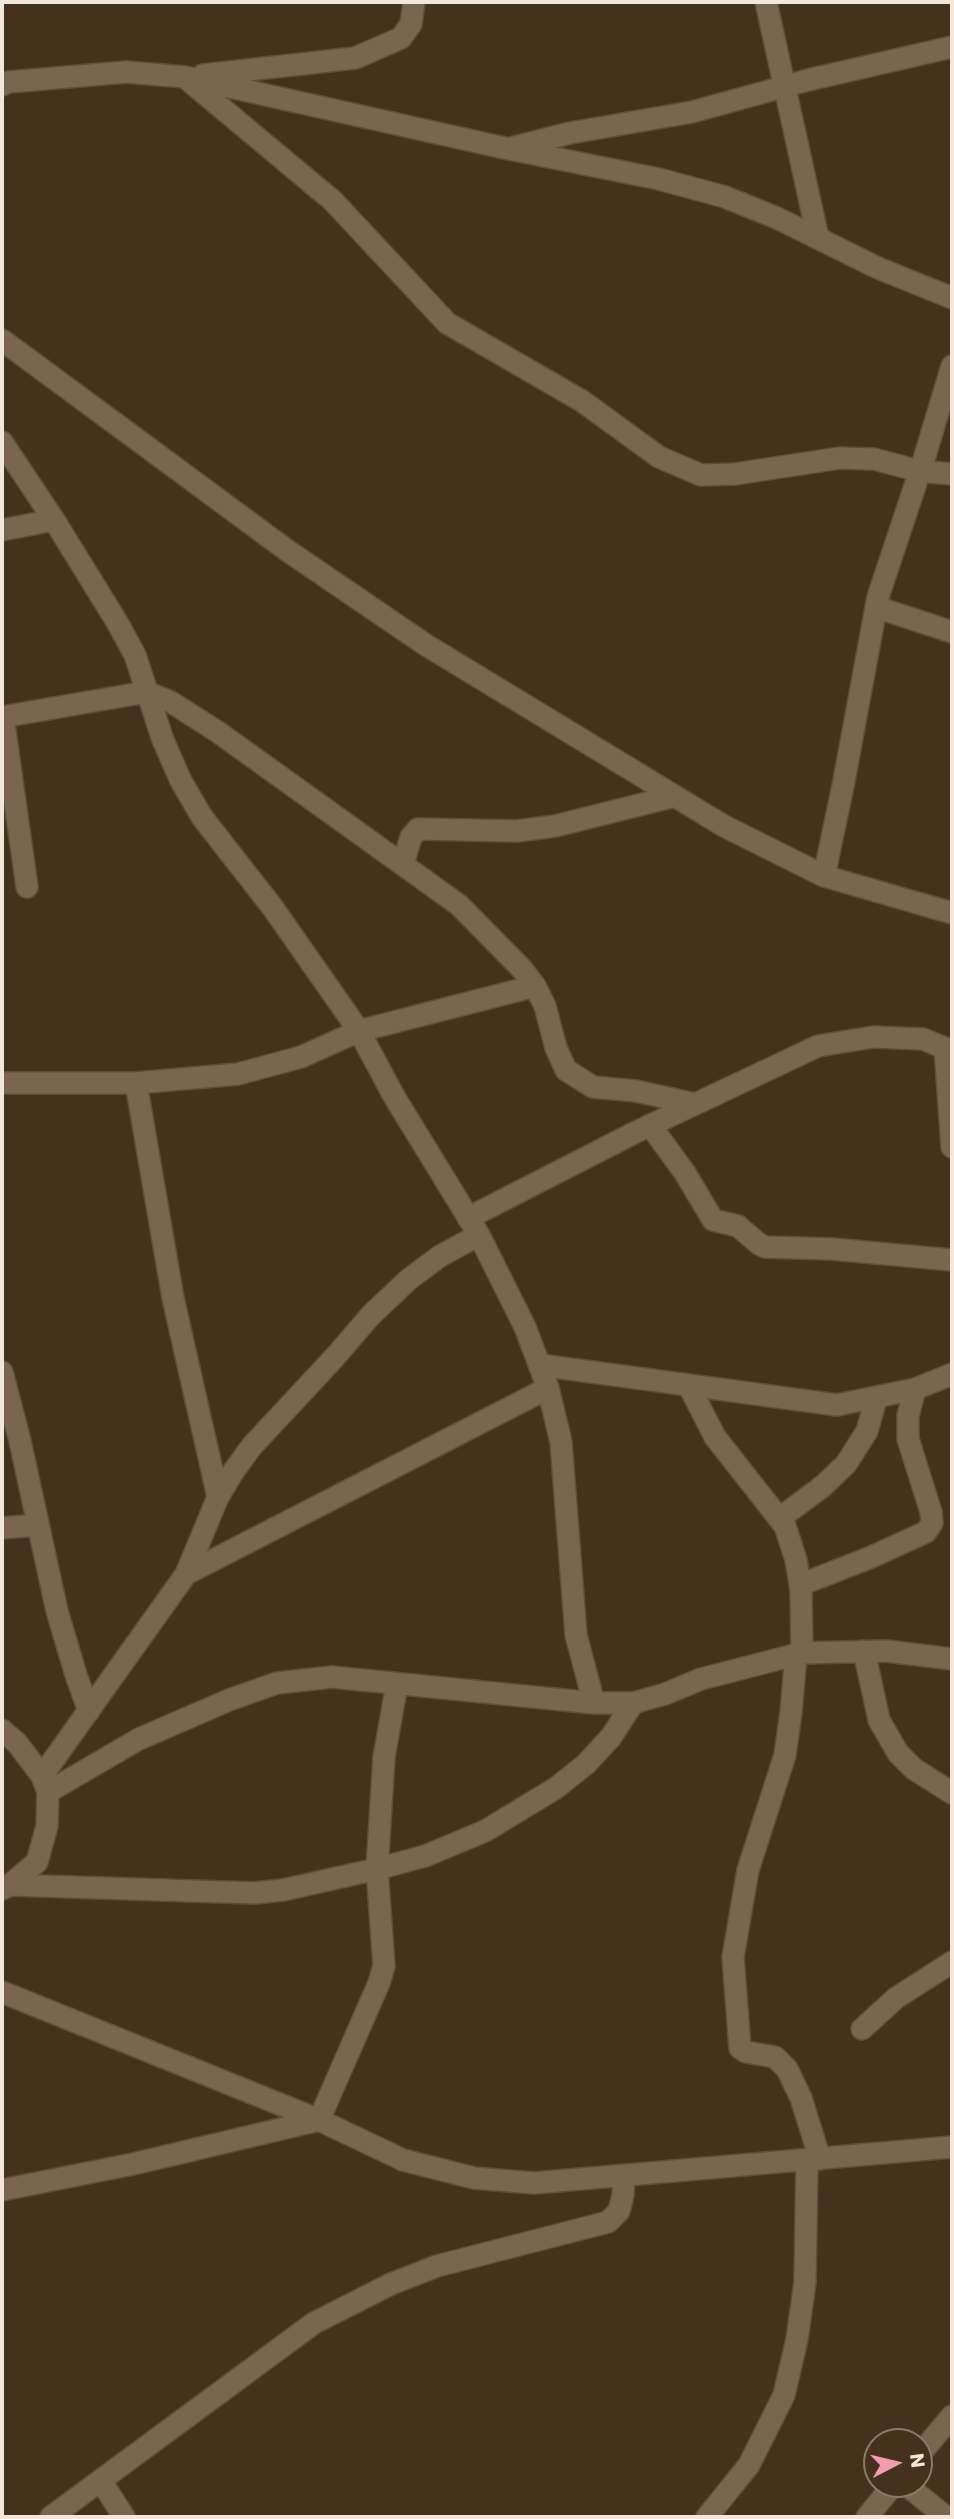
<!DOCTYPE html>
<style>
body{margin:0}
#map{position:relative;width:954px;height:2519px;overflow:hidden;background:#44321d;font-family:Poppins,sans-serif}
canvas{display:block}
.frame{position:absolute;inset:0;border:4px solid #f2e7da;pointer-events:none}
.north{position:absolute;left:863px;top:2428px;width:70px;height:70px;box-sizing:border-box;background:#44321d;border:2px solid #8a7a69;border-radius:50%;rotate:83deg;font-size:19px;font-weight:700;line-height:28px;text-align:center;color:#f2e7da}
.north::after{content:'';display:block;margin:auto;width:24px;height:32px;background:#f29aaf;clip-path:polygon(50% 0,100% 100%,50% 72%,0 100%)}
</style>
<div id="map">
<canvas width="954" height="2519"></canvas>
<div class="frame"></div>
<div class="north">N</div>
</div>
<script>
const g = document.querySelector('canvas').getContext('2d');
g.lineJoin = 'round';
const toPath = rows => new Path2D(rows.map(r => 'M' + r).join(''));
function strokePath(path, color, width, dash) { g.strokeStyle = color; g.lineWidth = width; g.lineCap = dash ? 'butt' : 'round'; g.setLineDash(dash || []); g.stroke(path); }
const minor = toPath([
 [766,2,818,238],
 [203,75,355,58,401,38,411,24,414,2],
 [187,79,333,201,447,323,582,401,659,457,701,475,735,474,840,458,874,459,919,471,952,474],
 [2,85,9,82,126,72,185,77,509,149,659,179,725,197,777,218,878,268,952,298],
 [515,147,570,133,692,112,808,80,952,47],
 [2,340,288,551,426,645,724,826,824,876,952,913],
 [2,442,54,520,117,622,135,655,163,740,181,781,202,817,273,908,359,1031,395,1098,479,1235,525,1327,548,1388,561,1442,576,1635,594,1703],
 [2,530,54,520],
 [876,607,952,632],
 [2,717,146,692,171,702,218,732,459,905,522,969,535,986,545,1006,556,1048,566,1070,593,1087,636,1091,695,1104],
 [3,717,27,887],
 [403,864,411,837,418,829,517,831,555,826,675,796],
 [824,876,843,786,878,597,924,459,952,366],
 [945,1048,952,1147],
 [2,1083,136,1083,238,1074,301,1057,359,1031,535,986],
 [136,1083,173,1298,218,1497],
 [650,1125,685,1173,713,1220,738,1226,759,1244,765,1247,832,1249,952,1260],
 [468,1218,634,1133,818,1046,873,1037,923,1039,952,1051],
 [540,1365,837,1405,915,1389,952,1374],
 [2,1372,20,1441,57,1611,76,1675,89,1711],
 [689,1386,715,1437,785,1526,796,1560,801,1590,802,1653],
 [780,1518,823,1486,846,1464,867,1431,876,1399],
 [2,1528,37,1525],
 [186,1574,548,1388],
 [800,1585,869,1558,926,1532,932,1523,931,1512,908,1439,908,1416,915,1389],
 [864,1651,879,1720,898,1753,914,1769,952,1793],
 [796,1655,791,1712,785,1755,748,1870,733,1957,740,2048,746,2052,775,2057,787,2069,801,2098,820,2159],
 [2,1730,17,1743,42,1776],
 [48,1792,139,1739,229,1700,277,1683,332,1677,594,1703,633,1703,665,1694,701,1679,802,1653,886,1651,952,1659],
 [10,1885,254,1893,283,1890,377,1869,425,1856,485,1831,556,1788,586,1764,611,1737,633,1703],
 [2,1889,10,1885,37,1862,47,1826,48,1792,42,1776,186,1574,218,1497,233,1472,252,1446,334,1358,371,1315,408,1280,440,1256,479,1235],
 [2,1992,319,2120,403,2160,474,2178,534,2183,952,2147],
 [862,2029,896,1998,952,1962],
 [2,2190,133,2164,319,2120,379,1983,384,1966,377,1869,384,1757,397,1684],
 [919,2455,952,2416],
 [101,2481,124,2517],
 [905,2484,946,2517],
 [51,2517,314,2323,391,2284,437,2266,608,2222,619,2211,623,2195,624,2176],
 [707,2517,749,2465,784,2395,797,2339,805,2282,807,2160],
 [867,2517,894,2484]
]);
strokePath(minor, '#5e4f3c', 24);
strokePath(minor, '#7a664f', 21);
</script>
